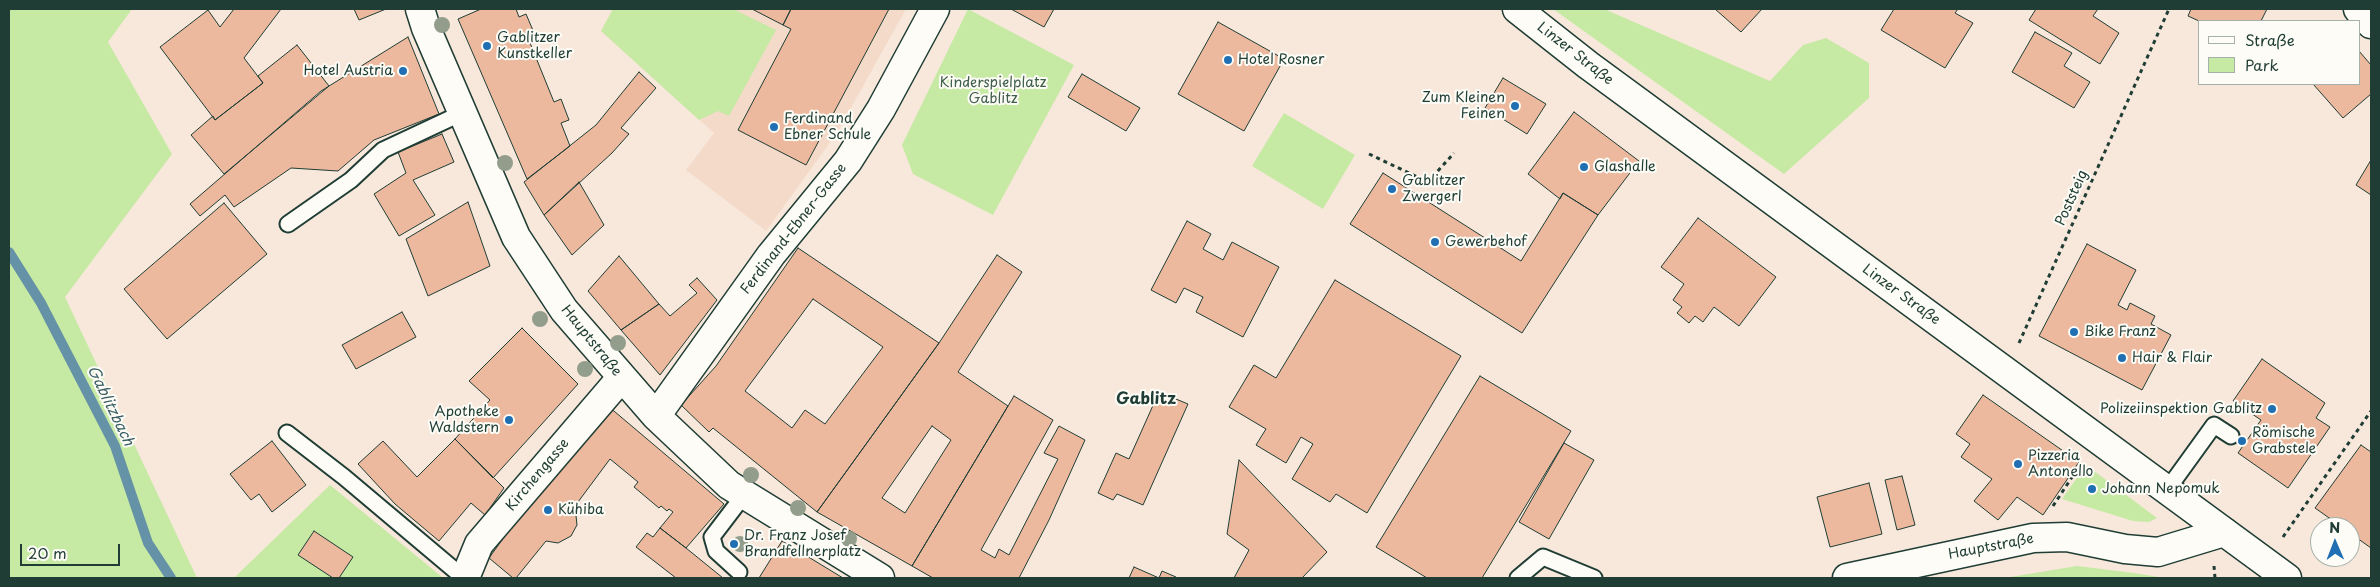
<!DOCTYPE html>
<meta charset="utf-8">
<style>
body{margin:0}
#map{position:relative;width:2380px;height:587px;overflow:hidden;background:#f8e8dc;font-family:"Playpen Sans",sans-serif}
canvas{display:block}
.frame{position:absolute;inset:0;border:10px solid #1f3d34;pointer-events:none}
.legend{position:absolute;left:2198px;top:20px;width:162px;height:65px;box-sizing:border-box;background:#fdfcf7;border:1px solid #a4b0a9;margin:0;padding:6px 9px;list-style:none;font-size:15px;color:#1f3d34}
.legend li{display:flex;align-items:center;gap:10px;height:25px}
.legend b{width:25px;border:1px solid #a4b0a9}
.north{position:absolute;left:2310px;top:517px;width:50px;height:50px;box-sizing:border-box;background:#fdfcf7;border:1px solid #a4b0a9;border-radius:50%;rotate:359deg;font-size:14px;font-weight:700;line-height:20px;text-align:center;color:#1f3d34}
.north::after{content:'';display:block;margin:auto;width:18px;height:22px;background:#1f6fb2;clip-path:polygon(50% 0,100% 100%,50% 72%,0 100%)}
.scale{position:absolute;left:20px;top:544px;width:100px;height:22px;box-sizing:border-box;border:2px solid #1f3d34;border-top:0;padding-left:6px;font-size:15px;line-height:18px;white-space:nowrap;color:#1f3d34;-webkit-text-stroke:4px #fdfcf7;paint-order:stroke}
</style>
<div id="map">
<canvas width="2380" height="587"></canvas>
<div class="frame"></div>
<ul class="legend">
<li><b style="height:6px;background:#fdfcf7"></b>Straße</li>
<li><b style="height:14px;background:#c6e9a3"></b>Park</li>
</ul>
<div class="north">N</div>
<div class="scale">20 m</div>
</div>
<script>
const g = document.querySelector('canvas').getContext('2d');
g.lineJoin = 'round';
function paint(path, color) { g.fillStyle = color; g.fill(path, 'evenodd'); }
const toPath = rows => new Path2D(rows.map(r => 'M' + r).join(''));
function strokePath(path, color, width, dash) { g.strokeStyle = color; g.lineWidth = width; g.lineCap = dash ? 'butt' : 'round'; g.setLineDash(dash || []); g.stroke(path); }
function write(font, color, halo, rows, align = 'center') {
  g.font = font + ' "Playpen Sans",sans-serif'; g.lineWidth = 4; g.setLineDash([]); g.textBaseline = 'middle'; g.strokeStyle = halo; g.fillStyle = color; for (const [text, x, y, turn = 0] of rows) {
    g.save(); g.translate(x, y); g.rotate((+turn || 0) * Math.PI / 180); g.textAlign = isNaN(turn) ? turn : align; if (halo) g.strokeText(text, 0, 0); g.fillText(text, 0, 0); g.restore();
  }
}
const built = toPath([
 [613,9,906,9,837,133,766,231,686,170,714,133,601,31]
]);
const green = toPath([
 [9,9,132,9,108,42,172,154,65,297,197,578,9,578],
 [613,9,733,9,776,30,729,116,718,111,699,120,601,31],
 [968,9,1074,65,993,215,913,174,902,145],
 [1553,9,1604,9,1770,81,1803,45,1826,38,1869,63,1869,98,1784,174],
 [1284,113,1355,155,1323,209,1252,166],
 [2086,465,2157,518,2149,522,2133,521,2062,499],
 [330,485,442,577,441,578,234,578],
 [2077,566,2134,573,2165,578,2004,578]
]);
const stream = toPath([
 [9,252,41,303,115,446,148,543,171,578]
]);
const building = toPath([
 [234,9,281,9,244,58,263,83,215,120,160,47,208,10,220,27,234,9],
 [354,9,386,9,359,20,354,9],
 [481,9,516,9,519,17,526,14,535,35,528,38,554,102,561,99,569,120,561,123,570,146,527,179,458,19,481,9],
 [752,9,791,9,783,25,752,9],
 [791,9,889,9,806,165,738,130,791,29,783,25,791,9],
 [1011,9,1054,9,1044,27,1011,9],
 [1715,9,1762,9,1741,32,1715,9],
 [1894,9,1958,9,1955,13,1973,23,1945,68,1881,30,1894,9],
 [2036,9,2098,9,2093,16,2119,33,2100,64,2029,20,2036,9],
 [2191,9,2267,9,2261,21,2199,21,2188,16,2191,9],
 [1218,22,1284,59,1244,131,1178,94,1218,22],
 [2035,32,2072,53,2064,66,2090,82,2074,108,2012,72,2035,32],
 [408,37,439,114,374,140,338,171,291,168,234,207,225,195,200,216,190,204,321,91,408,37],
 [297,45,329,86,224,174,191,135,213,116,215,120,263,83,258,76,297,45],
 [2359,51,2371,65,2371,94,2343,118,2313,84,2359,84,2359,51],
 [639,72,656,88,621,128,629,134,612,153,544,215,524,182,596,125,639,72],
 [1082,74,1140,108,1126,131,1068,97,1082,74],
 [1503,78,1546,104,1527,134,1485,108,1503,78],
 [1574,112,1639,161,1598,215,1563,193,1560,199,1528,174,1574,112],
 [442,134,454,162,413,180,435,215,399,236,374,194,406,173,398,152,442,134],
 [2371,160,2371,195,2356,185,2371,160],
 [1383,173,1521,261,1563,193,1598,215,1522,333,1350,224,1383,173],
 [579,182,604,225,572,255,544,215,579,182],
 [468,202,490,266,428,296,406,239,468,202],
 [224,203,267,254,167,339,124,289,224,203],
 [1698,218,1776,277,1739,326,1714,307,1703,322,1695,316,1689,323,1677,313,1682,307,1673,300,1684,284,1661,267,1698,218],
 [1187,221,1211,234,1203,249,1223,260,1232,242,1279,267,1243,337,1196,312,1203,297,1184,288,1176,303,1151,290,1187,221],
 [2087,244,2136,270,2118,305,2127,310,2130,303,2155,316,2151,324,2171,335,2142,390,2039,336,2087,244],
 [798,248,939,343,817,512,713,428,709,432,681,405,716,366,798,248],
 [813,299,883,347,825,424,805,410,792,428,745,391,813,299],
 [997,255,1022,272,958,372,1008,406,912,566,817,512,939,343,997,255],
 [932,426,951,440,905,513,882,498,932,426],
 [619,256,659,304,621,330,588,291,619,256],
 [697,278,717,300,660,375,621,330,659,304,670,316,697,293,689,285,697,278],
 [1335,280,1461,356,1367,513,1336,494,1330,502,1292,479,1313,444,1301,437,1286,463,1256,445,1266,429,1229,407,1254,365,1276,378,1335,280],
 [402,312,416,337,356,369,342,345,402,312],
 [522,328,578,384,493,478,455,439,490,400,469,381,522,328],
 [2262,359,2325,403,2316,418,2330,427,2288,488,2238,453,2261,420,2233,401,2262,359],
 [1480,376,1571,431,1482,578,1427,578,1376,547,1480,376],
 [1159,392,1188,404,1143,505,1117,494,1113,500,1098,493,1116,453,1129,459,1159,392],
 [1983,395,2079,462,2043,515,2017,497,1998,520,1974,501,1992,479,1961,457,1970,444,1956,434,1983,395],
 [1014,396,1053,420,981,550,995,558,999,549,1009,555,1058,459,1044,453,1059,426,1085,440,1049,520,1019,578,933,578,912,566,1014,396],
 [608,406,724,504,686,548,660,528,673,512,669,509,667,511,661,506,659,508,634,487,638,482,610,459,575,506,577,525,571,536,558,543,546,541,516,578,513,578,489,558,560,460,608,406],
 [455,439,504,488,485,515,471,503,439,541,395,504,358,464,383,441,417,477,455,439],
 [272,441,306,485,272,512,259,494,251,500,230,474,272,441],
 [1564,443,1594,460,1549,539,1519,522,1564,443],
 [2361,445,2371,452,2371,548,2350,533,2350,527,2342,527,2315,508,2361,445],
 [1239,460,1327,552,1302,578,1234,578,1249,550,1227,534,1239,460],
 [1902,476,1915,525,1897,530,1885,480,1902,476],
 [1869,483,1882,534,1830,547,1817,497,1869,483],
 [660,528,686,548,723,578,676,578,636,547,647,533,653,537,660,528],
 [314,531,353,557,339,578,333,578,298,555,314,531],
 [782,541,797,550,843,578,759,578,782,541],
 [1134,567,1159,578,1162,571,1176,577,1176,578,1129,578,1134,567]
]);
const path = toPath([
 [1369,154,1428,182,1454,153],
 [2019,343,2169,9],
 [2053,506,2080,465],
 [2283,537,2371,411],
 [2214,566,2215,578]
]);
const service = toPath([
 [288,224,351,180,383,150,462,113],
 [287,433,344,477,464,578],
 [2167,490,2214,425,2231,436],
 [739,572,716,551,712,537,744,495],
 [1518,578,1543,557,1594,578]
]);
const minor = toPath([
 [420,9,426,28,516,237,564,310,656,416,729,485,880,578],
 [2358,9,2371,24],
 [656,416,771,255,848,161,881,109,935,9],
 [465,578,479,544,621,378],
 [1847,578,2033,538,2067,537,2125,549,2158,552,2224,532]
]);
const primary = toPath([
 [1517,9,1588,65,2287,578]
]);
const trees = [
 [442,25],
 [505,163],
 [540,319],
 [618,343],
 [585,369],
 [751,475],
 [798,508],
 [849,539],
 [740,544]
];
const markers = [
 [487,46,5,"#1f6fb2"],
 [1228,60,5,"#1f6fb2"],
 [403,71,5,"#1f6fb2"],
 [1515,106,5,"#1f6fb2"],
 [774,127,5,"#1f6fb2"],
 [1584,167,5,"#1f6fb2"],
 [1392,189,5,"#1f6fb2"],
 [1435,242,5,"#1f6fb2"],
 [2074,332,5,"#1f6fb2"],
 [2122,358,5,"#1f6fb2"],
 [2272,409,5,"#1f6fb2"],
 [509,420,5,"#1f6fb2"],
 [2242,441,5,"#1f6fb2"],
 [2018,464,5,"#1f6fb2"],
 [2092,489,5,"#1f6fb2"],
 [548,510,5,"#1f6fb2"],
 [734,544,5,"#1f6fb2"]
];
const poiNames = [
 ["Gablitzer",497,38],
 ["Kunstkeller",497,54],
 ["Hotel Rosner",1238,60],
 ["Hotel Austria",393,71,"right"],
 ["Zum Kleinen",1505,98,"right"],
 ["Feinen",1505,114,"right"],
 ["Ferdinand",784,119],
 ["Ebner Schule",784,135],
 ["Glashalle",1594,167],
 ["Gablitzer",1402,181],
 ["Zwergerl",1402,197],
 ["Gewerbehof",1445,242],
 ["Bike Franz",2084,332],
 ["Hair & Flair",2132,358],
 ["Polizeiinspektion Gablitz",2262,409,"right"],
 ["Apotheke",499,412,"right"],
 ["Waldstern",499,428,"right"],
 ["Römische",2252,433],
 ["Grabstele",2252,449],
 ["Pizzeria",2028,456],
 ["Antonello",2028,472],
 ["Johann Nepomuk",2102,489],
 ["Kühiba",558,510],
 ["Dr. Franz Josef",744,536],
 ["Brandfellnerplatz",744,552]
];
const streetNames = [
 ["Linzer Straße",1575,54,38],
 ["Poststeig",2072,198,-66],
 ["Ferdinand-Ebner-Gasse",794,229,-52],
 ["Linzer Straße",1901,295,36],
 ["Hauptstraße",591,341,51],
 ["Kirchengasse",538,475,-50],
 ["Hauptstraße",1991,547,-11]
];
const parkNames = [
 ["Kinderspielplatz",993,83],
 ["Gablitz",993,99]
];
const waterNames = [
 ["Gablitzbach",110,406,64]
];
const quarterNames = [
 ["Gablitz",1146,400]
];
paint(built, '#f4dac9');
paint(green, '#c6e9a3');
strokePath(stream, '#6592a7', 10);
paint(building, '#ecb89e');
strokePath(building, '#1f3d34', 1);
strokePath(service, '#1f3d34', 19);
strokePath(minor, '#1f3d34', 31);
strokePath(primary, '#1f3d34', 31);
strokePath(path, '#1f3d34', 3, [4, 4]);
strokePath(service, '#fdfcf7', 15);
strokePath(minor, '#fdfcf7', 28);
strokePath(primary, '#fdfcf7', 28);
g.fillStyle = '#939d8c';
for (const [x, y] of trees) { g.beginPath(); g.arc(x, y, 8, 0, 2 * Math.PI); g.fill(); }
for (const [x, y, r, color] of markers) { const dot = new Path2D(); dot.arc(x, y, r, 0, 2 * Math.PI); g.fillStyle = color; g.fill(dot); strokePath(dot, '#fdfcf7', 2); }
write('14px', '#1f3d34', '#fdfcf7', poiNames, 'left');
write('14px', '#1f3d34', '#fdfcf7', streetNames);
write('14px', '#405f4a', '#fdfcf7', parkNames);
write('italic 15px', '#3c6064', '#fdfcf7', waterNames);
write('bold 16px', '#1f3d34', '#fdfcf7', quarterNames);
</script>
